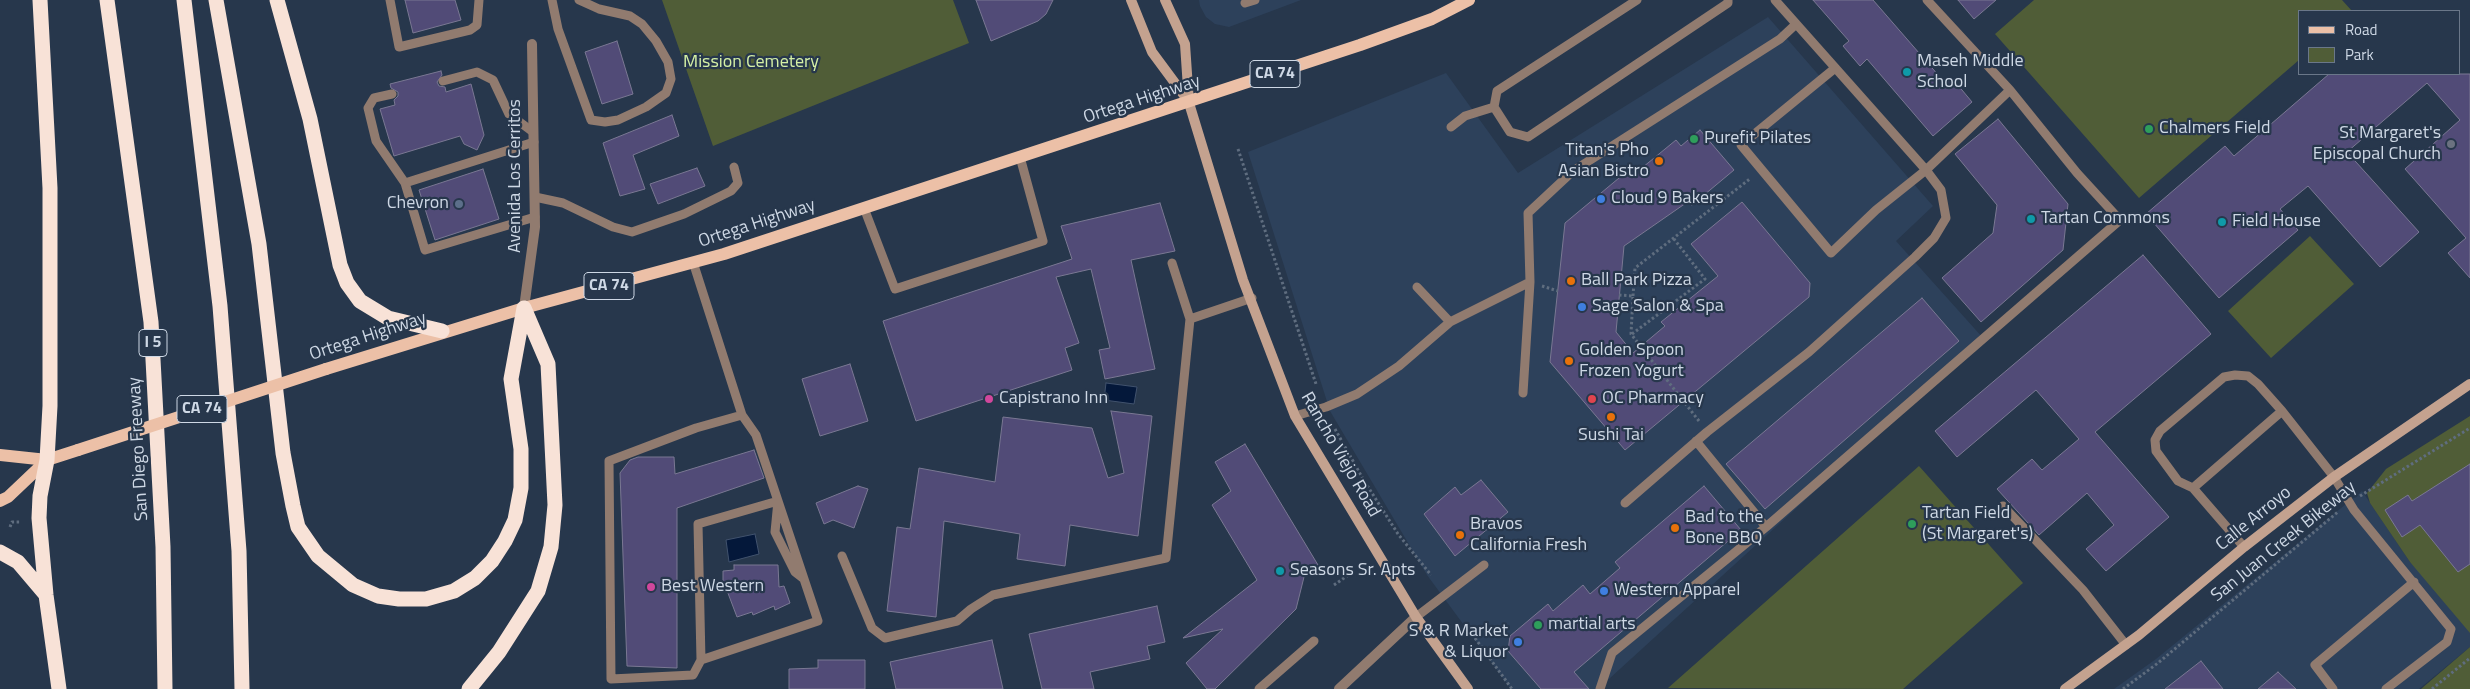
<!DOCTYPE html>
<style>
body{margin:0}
#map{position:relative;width:2470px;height:689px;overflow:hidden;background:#27374c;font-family:"Titillium Web",sans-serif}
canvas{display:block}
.legend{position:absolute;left:2298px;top:10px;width:162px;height:65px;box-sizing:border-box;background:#27374c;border:1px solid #6a7789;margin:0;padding:6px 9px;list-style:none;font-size:15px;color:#ced8e5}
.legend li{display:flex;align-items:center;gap:10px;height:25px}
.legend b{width:25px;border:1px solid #6a7789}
</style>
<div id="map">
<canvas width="2470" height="689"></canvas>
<ul class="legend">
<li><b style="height:6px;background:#ecc0a7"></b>Road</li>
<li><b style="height:14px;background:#505d37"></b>Park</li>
</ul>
</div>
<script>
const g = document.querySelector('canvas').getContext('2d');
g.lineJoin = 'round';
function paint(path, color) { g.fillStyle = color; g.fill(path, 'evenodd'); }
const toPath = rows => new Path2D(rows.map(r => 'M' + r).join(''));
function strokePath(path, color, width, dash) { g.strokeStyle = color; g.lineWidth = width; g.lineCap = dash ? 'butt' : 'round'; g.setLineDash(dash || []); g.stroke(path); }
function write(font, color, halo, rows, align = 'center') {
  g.font = font + ' "Titillium Web",sans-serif'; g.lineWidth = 4.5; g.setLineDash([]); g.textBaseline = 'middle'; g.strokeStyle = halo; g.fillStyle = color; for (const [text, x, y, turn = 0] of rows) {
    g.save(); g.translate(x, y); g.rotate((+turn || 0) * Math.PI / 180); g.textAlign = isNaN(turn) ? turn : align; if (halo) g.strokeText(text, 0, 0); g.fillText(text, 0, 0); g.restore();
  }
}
const built = toPath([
 [1199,0,1301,0,1229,27,1215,24,1206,17,1200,6],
 [1768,17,1933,206,1896,241,1983,338,1598,689,1511,689,1427,575,1330,411,1248,152,1446,73,1518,173],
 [2362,491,2410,562,2470,612,2470,647,2419,689,2114,689,2156,659]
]);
const green = toPath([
 [662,0,953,0,969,43,713,146],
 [2034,0,2342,0,2352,11,2299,11,2299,60,2139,198,1995,34],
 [2310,236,2354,284,2271,358,2228,311],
 [2470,416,2470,633,2410,562,2370,503,2367,493,2386,469],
 [1919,466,2023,583,1903,689,1668,688],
 [2470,647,2470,689,2421,689]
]);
const water = toPath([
 [1106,383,1137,387,1134,404,1104,400,1106,383],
 [755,534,759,554,729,562,726,540,755,534]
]);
const building = toPath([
 [405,0,455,0,461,20,413,33,405,0],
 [976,0,1053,0,1046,14,1038,21,991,41,976,0],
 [1813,0,1873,0,1946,84,1952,78,1972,102,1933,136,1867,59,1860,66,1843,46,1849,41,1813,0],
 [1958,0,1996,0,1974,19,1958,0],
 [617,41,633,94,602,104,585,52,617,41],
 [441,71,442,75,437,82,439,86,445,87,446,92,471,84,484,135,477,150,464,144,460,136,394,156,380,109,395,105,394,100,398,96,398,92,391,88,390,84,441,71],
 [2329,74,2470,74,2470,278,2448,253,2466,238,2405,169,2460,120,2427,83,2347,152,2419,232,2380,267,2308,186,2280,209,2298,230,2219,298,2146,214,2225,146,2234,156,2329,74],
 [672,115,679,136,633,155,645,189,620,196,603,143,672,115],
 [1998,119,2068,204,2063,250,1981,322,1942,278,1993,233,1997,205,1955,154,1998,119],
 [1700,130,1734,170,1692,205,1686,203,1624,246,1616,332,1633,353,1665,326,1661,322,1718,276,1691,244,1742,202,1810,283,1809,297,1625,450,1550,362,1565,223,1631,168,1637,172,1676,140,1681,146,1700,130],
 [697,168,705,186,658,204,650,184,697,168],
 [483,169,499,219,435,240,419,190,483,169],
 [1160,203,1175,251,1131,260,1155,369,1105,379,1099,350,1110,348,1091,269,1056,277,1079,343,1065,348,1072,370,916,421,883,321,1072,259,1061,226,1160,203],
 [2143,255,2211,334,2095,432,2169,517,2106,571,2086,549,2114,525,2087,493,2039,535,1997,489,2032,459,2042,470,2079,439,2036,390,1957,457,1935,431,2143,255],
 [1922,298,1959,341,1765,509,1726,464,1922,298],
 [850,364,868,421,820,436,802,379,850,364],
 [1111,411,1152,416,1138,536,1070,525,1065,566,1017,559,1020,534,944,521,936,617,887,611,897,527,910,529,919,468,995,482,1003,417,1092,428,1108,478,1124,473,1111,411],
 [1245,444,1318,565,1305,573,1296,609,1215,689,1207,689,1186,663,1223,629,1183,638,1257,580,1212,505,1231,491,1215,462,1245,444],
 [754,450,764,478,677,508,677,668,627,666,620,473,630,460,638,457,674,457,675,474,754,450],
 [2470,464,2470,564,2458,572,2420,525,2402,537,2385,510,2408,495,2412,501,2470,464],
 [1481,480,1508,512,1455,556,1424,514,1455,487,1461,495,1481,480],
 [858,486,868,489,854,528,833,520,824,524,816,503,858,486],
 [1704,486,1741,530,1574,672,1589,689,1541,689,1508,651,1510,636,1548,604,1553,611,1583,585,1590,594,1620,568,1615,562,1704,486],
 [734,565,778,565,779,587,784,586,790,603,775,610,774,606,753,615,752,612,737,617,723,580,723,571,734,570,734,565],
 [1157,606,1165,642,1147,646,1150,659,1090,672,1094,689,1042,689,1029,634,1157,606],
 [992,640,1003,689,896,689,890,662,992,640],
 [818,660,865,660,865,689,789,689,789,669,818,668,818,660],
 [2201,661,2223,689,2165,689,2201,661],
 [2278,672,2296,689,2258,689,2278,672]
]);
const path = toPath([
 [1238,149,1316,384],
 [1542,286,1558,291],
 [1619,295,1633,296,1631,334,1699,421],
 [1633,296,1635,268,1751,178],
 [1632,334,1705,279,1674,239],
 [1335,429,1363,479,1398,534,1431,575],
 [2360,496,2470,428],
 [10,527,12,522,20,522],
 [1334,585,1347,576],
 [1475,638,1512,689],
 [2123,689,2158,663,2339,511],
 [2432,689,2470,658]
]);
const service = toPath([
 [390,0,399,47,470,30,477,25,479,0],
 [552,0,558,29,591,120,605,122,618,120,646,107,666,93,671,79,668,62,656,41,642,24,630,16,599,9,579,0],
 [1637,0,1497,91,1494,107,1510,132,1528,137,1728,3,1728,0],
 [1245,3,1255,0],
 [1834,69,1741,145,1831,253,1876,210,1926,170,2010,90],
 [443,81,477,72,493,80,509,114,533,132],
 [392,94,374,98,368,108,376,141,405,183],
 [1451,127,1465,116,1494,107],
 [534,142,405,183,425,250,535,217],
 [535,197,563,203,613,227,632,232,684,214,731,191,738,183,734,167],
 [864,208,895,289,1043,241,1020,157],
 [693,262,742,415,756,435,818,621,701,660,698,524,778,501,775,532,795,572,804,579],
 [1417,287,1450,322],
 [1190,319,1252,298],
 [1523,393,1530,282],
 [1295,416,1326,407,1357,394,1399,366,1450,322,1530,282,1528,213,1573,171,1780,39,1795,25],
 [1696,441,1766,527],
 [2193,488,2282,411],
 [1625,503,1707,432,1809,352,1915,257,1934,238,1946,218,1941,190,1926,170,1775,0],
 [2003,506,2083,590,2126,645],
 [2244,547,2193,488,2178,481,2156,451,2155,440,2160,431,2224,377,2235,375,2248,376,2258,384,2282,411,2334,477,2354,510,2451,629,2447,642,2386,689],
 [842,556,872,628,885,638,957,621,971,609,993,595,1166,558,1190,319,1172,263],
 [1416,617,1484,565],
 [701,660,693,675,611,679,609,461,696,428,742,415],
 [1259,689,1314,641],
 [1600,689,1612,653,1766,527,2120,220,2077,173,2010,90,1927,0],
 [2333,689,2315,665,2414,582]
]);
const minor = toPath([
 [524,308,535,227,532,44],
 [1339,689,1416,617]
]);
const secondary = toPath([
 [1131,0,1152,52,1189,102],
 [1165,0,1185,44,1189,103,1243,280,1295,416,1416,617,1468,689],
 [2065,689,2139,635,2244,547,2334,477,2470,384]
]);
const primary = toPath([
 [326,369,524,308,724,254,1360,45,1432,19,1469,0],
 [0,455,47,460,78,450],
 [0,501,8,497,47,460]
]);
const motorway = toPath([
 [40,0,50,188,50,406,47,460,40,496,39,518,46,595,59,689],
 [107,0,151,322,163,547,165,689],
 [184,0,220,306,239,551,242,689],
 [216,0,259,244,283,453,293,506,298,527,318,556,353,585,378,596,399,599,426,599,454,591,475,578,492,561,505,541,515,520,521,488,521,449,511,379,524,308],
 [277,0,310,119,340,265,347,283,360,301,388,318,442,331],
 [0,552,18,562,46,595],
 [469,689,499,652,538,591,551,547,555,505,548,364,524,308]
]);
const primaryBridge = toPath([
 [78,450,326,369]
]);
const markers = [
 [1907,72,5,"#0f9aa8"],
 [2149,129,5,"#2e9e5b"],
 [1694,139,5,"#2e9e5b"],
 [2451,144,5,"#6b7280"],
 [1659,161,5,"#e8710a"],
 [1601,199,5,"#3f7fe0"],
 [459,204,5,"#5c6f8a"],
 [2031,219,5,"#0f9aa8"],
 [2222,222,5,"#0f9aa8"],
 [1571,281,5,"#e8710a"],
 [1582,307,5,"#3f7fe0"],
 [1569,361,5,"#e8710a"],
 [989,399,5,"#d1479c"],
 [1592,399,5,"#e0444e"],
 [1611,417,5,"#e8710a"],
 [1912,524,5,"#2e9e5b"],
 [1675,528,5,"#e8710a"],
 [1460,535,5,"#e8710a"],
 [1280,571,5,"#0f9aa8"],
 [651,587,5,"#d1479c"],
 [1604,591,5,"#3f7fe0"],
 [1538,625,5,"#2e9e5b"],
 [1518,642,5,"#3f7fe0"]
];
const shields = [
 [1275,74,50],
 [609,286,50],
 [153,343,28],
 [202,409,50]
];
const shieldNames = [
 ["CA 74",1275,74],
 ["CA 74",609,286],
 ["I 5",153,343],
 ["CA 74",202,409]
];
const poiNames = [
 ["Maseh Middle",1917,62],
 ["School",1917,83],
 ["Chalmers Field",2159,129],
 ["St Margaret's",2441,134,"right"],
 ["Episcopal Church",2441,155,"right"],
 ["Purefit Pilates",1704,139],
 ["Titan's Pho",1649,151,"right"],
 ["Asian Bistro",1649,172,"right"],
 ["Cloud 9 Bakers",1611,199],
 ["Chevron",449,204,"right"],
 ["Tartan Commons",2041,219],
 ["Field House",2232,222],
 ["Ball Park Pizza",1581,281],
 ["Sage Salon & Spa",1592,307],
 ["Golden Spoon",1579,351],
 ["Frozen Yogurt",1579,372],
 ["Capistrano Inn",999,399],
 ["OC Pharmacy",1602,399],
 ["Sushi Tai",1611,436,"center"],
 ["Tartan Field",1922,514],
 ["(St Margaret's)",1922,535],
 ["Bad to the",1685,518],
 ["Bone BBQ",1685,539],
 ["Bravos",1470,525],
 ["California Fresh",1470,546],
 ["Seasons Sr. Apts",1290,571],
 ["Best Western",661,587],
 ["Western Apparel",1614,591],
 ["martial arts",1548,625],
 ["S & R Market",1508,632,"right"],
 ["& Liquor",1508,653,"right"]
];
const parkNames = [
 ["Mission Cemetery",751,63]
];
const streetNames = [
 ["Ortega Highway",1142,100,-18],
 ["Avenida Los Cerritos",516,176,-90],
 ["Ortega Highway",757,224,-18],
 ["Ortega Highway",368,337,-18],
 ["San Diego Freeway",139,449,-93],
 ["Rancho Viejo Road",1340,455,60],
 ["Calle Arroyo",2254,519,-39],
 ["San Juan Creek Bikeway",2284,542,-39]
];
paint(built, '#2d415b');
paint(green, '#505d37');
paint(water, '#04183a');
strokePath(water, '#41526d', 1);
paint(building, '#514b77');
strokePath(building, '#7a7893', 1);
strokePath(path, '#5f6d7f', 3, [2.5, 2.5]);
strokePath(service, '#917b6f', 9);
strokePath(minor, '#917b6f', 10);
strokePath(secondary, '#c4a28f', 10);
strokePath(primary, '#ecc0a7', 12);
strokePath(motorway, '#f8e2d7', 15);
strokePath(primaryBridge, '#ecc0a7', 12);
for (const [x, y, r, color] of markers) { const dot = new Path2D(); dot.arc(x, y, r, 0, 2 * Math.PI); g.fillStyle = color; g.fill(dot); strokePath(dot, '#27374c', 2); }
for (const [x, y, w] of shields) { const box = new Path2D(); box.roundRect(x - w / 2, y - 13.5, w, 27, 4); g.fillStyle = '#27374c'; g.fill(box); strokePath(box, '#ced8e5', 1); }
write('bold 16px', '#ced8e5', null, shieldNames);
write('18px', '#ced8e5', '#27374c', poiNames, 'left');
write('18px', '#d5f0a5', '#27374c', parkNames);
write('18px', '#ced8e5', '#27374c', streetNames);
</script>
